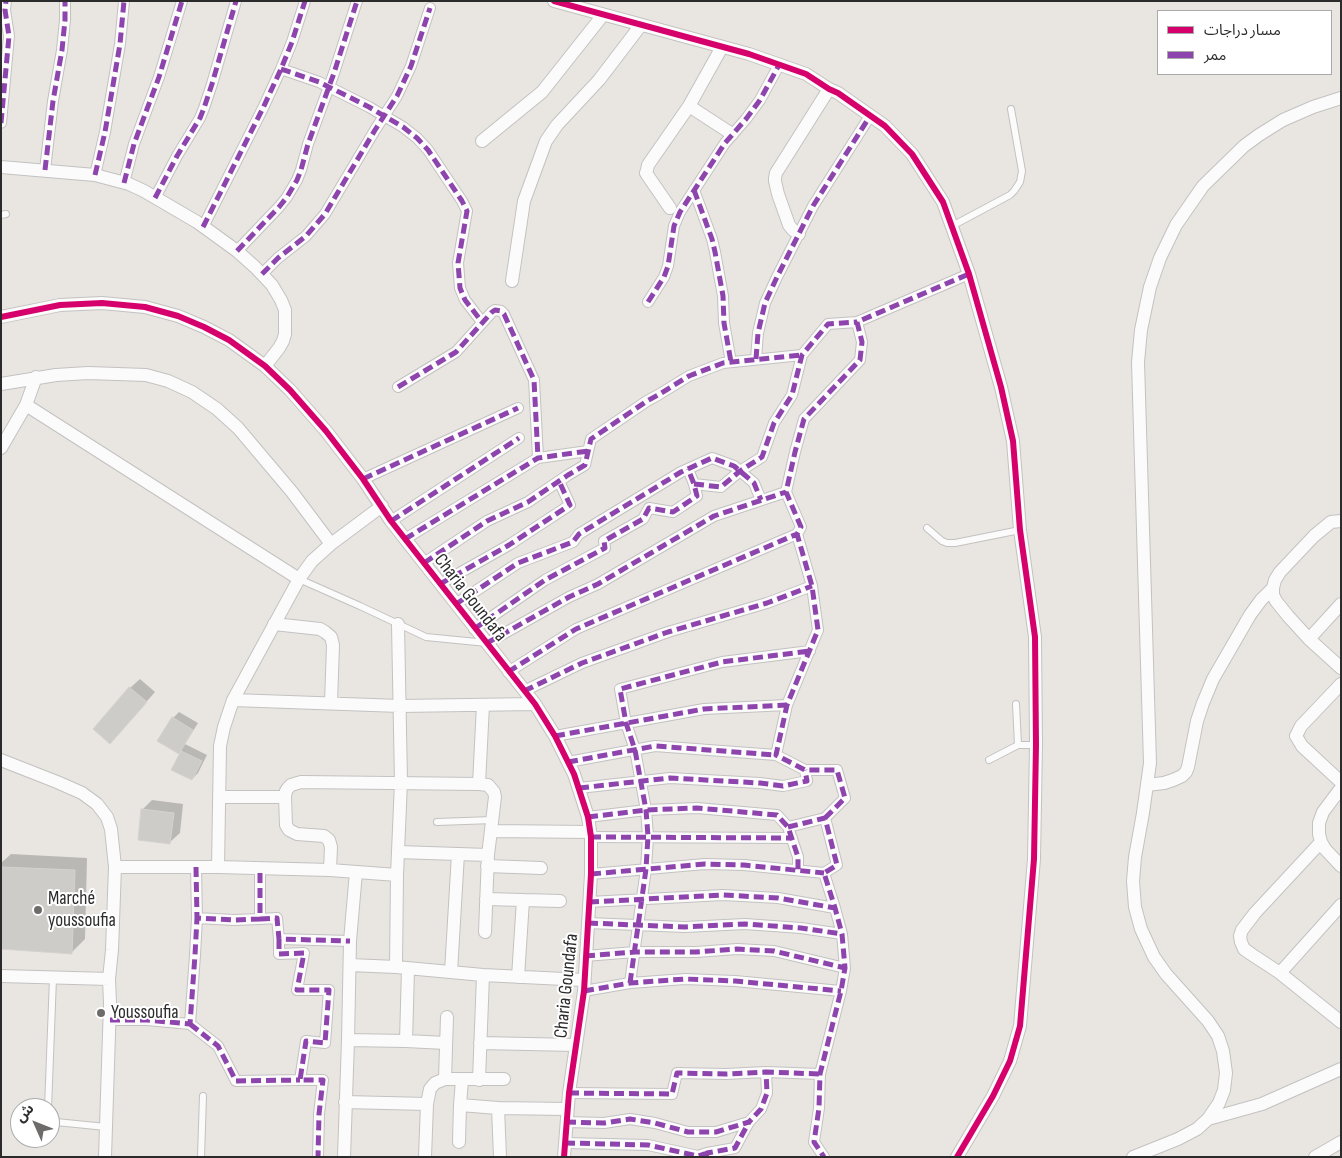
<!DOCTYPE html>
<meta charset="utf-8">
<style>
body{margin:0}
#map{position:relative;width:1342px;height:1158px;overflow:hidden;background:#e9e6e2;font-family:"Sofia Sans Condensed","Noto Sans Arabic",sans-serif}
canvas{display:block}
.frame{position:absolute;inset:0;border:2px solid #2b2b2b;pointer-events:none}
.legend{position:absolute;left:1157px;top:10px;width:175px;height:65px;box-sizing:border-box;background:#fff;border:1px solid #aaa;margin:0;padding:6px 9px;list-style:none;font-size:15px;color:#2b2b2b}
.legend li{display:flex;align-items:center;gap:10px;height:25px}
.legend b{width:25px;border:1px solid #aaa}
.north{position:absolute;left:10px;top:1098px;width:50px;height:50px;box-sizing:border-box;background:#fff;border:1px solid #aaa;border-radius:50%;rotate:314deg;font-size:14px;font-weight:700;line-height:20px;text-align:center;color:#2b2b2b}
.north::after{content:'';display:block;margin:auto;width:18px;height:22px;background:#6e6c6b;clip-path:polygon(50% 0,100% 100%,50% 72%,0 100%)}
</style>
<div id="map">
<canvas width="1342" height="1158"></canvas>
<div class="frame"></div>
<ul class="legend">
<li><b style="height:6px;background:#d6006c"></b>مسار دراجات</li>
<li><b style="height:6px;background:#8e44ad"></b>ممر</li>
</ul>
<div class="north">ش</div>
</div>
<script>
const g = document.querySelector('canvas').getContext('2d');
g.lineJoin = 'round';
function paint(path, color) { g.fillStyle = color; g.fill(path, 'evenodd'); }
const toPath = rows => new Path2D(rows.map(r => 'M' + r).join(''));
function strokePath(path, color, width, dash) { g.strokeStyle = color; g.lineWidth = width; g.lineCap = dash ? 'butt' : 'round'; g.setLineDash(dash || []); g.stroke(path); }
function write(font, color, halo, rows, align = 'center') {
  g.font = font + ' "Sofia Sans Condensed",sans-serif'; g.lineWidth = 4; g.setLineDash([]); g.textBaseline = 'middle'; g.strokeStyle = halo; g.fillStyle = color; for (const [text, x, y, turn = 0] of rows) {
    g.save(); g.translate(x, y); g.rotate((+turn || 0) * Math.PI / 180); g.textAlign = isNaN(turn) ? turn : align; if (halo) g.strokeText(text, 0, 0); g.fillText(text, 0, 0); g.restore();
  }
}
const shadow = toPath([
 [140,679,155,692,119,733,130,688],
 [179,712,198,723,185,744,207,755,198,773,192,779,181,753,159,740,173,718],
 [152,800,183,804,180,833,170,842,142,810],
 [11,854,87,858,85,939,72,952,1,948,1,863]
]);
const building = toPath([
 [129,687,147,702,110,744,93,729,129,687],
 [172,717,193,730,179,754,157,741,172,717],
 [181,751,202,761,192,780,171,770,181,751],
 [141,809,174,813,170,844,138,840,141,809],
 [1,867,75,870,72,954,1,949,1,867]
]);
const service = toPath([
 [1,215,6,214],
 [952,226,1010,195,1014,191,1020,182,1022,171,1011,109],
 [927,528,942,541,947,543,955,543,1020,530],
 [299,579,360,606,426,637,487,643],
 [1016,704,1018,745],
 [989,760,1018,745,1036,745],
 [437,822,493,820],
 [48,1108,53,978],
 [50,1116,56,1122,106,1127],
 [201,1157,203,1096]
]);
const pedestrian = toPath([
 [281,69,319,82,369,107,403,127,417,138,428,150,462,201,467,211,458,263,460,288,465,300,482,322],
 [1,123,9,36,5,10,6,1],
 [45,170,53,101,62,50,65,20,65,1],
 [95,175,105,132,120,44,124,1],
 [124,183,134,144,159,77,182,1],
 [694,190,712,239,715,252,723,296,724,323,731,362],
 [155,198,177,156,200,118,204,108,212,84,236,1],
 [203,227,263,108,281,69,292,42,305,1],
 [237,251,279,207,287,197,297,180,301,170,308,144,334,73,357,1],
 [262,274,278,258,306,236,325,214,375,130,397,96,411,66,430,8],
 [648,302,664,277,668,266,674,226,680,212,725,143,746,119,760,100,779,65],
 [756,359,758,333,765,303,777,277,813,206,870,116],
 [398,387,456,352,492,312,495,310,501,311,504,314,534,380,538,458],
 [363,479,518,408],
 [694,484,721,487,740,471,762,457,774,423,792,395,802,355,828,324,857,322],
 [391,521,519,438],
 [405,539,538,458,588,451],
 [424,563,487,521,528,502,568,475,585,465,591,439,647,401,658,395,689,376,723,363,802,355],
 [440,584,509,545,570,505,559,481],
 [456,604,518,563,573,542,579,534,681,472,712,458,734,466,754,483,761,500],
 [474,629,545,580,605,548,604,541,643,519,649,508,673,512,697,496,694,484,688,469],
 [487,643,569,597,598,584,714,516,786,492],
 [508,672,576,629,797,534],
 [524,691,582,663,668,632,767,603,812,586],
 [555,736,704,709,787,705],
 [568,762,655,746,776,755],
 [579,788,670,778,760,783,783,786,807,781,805,770],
 [588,817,646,810,697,808,777,815,788,827,798,857,798,870],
 [825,818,845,798,837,770,805,770,776,755,787,705,818,630,812,586,797,534,801,527,786,492,795,452,804,419,860,360,862,342,857,322,969,274],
 [788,827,825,818,837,865,824,873,835,908,842,934,845,968,841,991,820,1074,819,1108,814,1142,824,1157],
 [591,837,792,838],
 [196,867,197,918,234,920,260,919,260,869],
 [591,874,705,864,744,865,824,873],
 [589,902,723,895,778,898,835,908],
 [260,919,277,918,279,939,350,941],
 [588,923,685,927,745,924,801,928,842,934],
 [279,939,279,954,304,953,297,990,329,990,325,1043,306,1041,300,1080,323,1080,319,1114,318,1157],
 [585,956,635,952,696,952,737,949,774,951,845,968],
 [630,983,646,869,648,836,646,810,635,750,626,723,620,689,722,662,810,651],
 [584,991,630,983,685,979,735,981,841,991],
 [110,1020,147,1020,190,1024,195,955,197,918],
 [190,1024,218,1046,236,1081,300,1080],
 [569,1093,672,1094,677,1073,726,1074,766,1072],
 [566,1122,604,1123,630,1119,655,1123,688,1132,716,1132,749,1122,761,1109,767,1093,766,1072,820,1074],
 [565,1143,648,1145,698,1156,707,1153],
 [706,1157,707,1153,735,1148,749,1122]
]);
const minor = toPath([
 [554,1,749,54,806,74,829,89,838,93,885,126,912,154,943,202,969,274,1001,387,1013,441,1020,530,1035,637,1036,745,1034,859,1020,1026,1010,1061,993,1096,957,1157],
 [689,106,732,134],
 [482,141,542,92,603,15],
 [1,167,95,175,129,184,144,191,197,222,237,251,255,267,272,285,281,300,285,310,285,334,283,341,279,348,265,366],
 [670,208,648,176,646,173,647,170,648,165,689,106,722,47],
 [799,234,793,230,789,225,778,194,775,181,775,178,776,173,829,89],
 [512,281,524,201,546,141,557,125,599,80,641,25],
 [1,317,60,305,102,303,145,307,178,316,204,327,229,340,265,366,290,390,326,431,363,479,391,521,424,563,535,704,555,736,574,774,588,817,591,837,591,874,584,991,569,1093,564,1157],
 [1,384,56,375,88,373,146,375,168,381,192,392,217,409,238,428,292,492,331,544],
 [26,405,299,579],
 [1,448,26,405,36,377],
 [1341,521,1331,522,1314,536,1280,572,1275,580,1273,588,1273,595,1276,601,1288,616,1309,639,1341,668],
 [274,624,320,629,325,632,331,637,333,645,331,703],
 [1309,639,1341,604],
 [1341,684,1301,726,1296,736,1302,746,1341,782],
 [233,700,400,706,535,704],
 [1,760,57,782,82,793,97,804,107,817,111,829,115,867,112,950,109,979,110,1003,105,1157],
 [479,784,488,785,494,792,495,797,488,855,485,932],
 [1147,785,1164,783,1173,780,1182,776,1186,772,1188,767,1197,721,1203,703,1213,679,1250,615,1261,600,1273,588],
 [1341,788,1323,812,1319,823,1319,834,1321,842,1325,849,1341,866],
 [219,797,285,797,286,791,288,788,291,785,301,782,479,784,483,705],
 [285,797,286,825,289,830,297,834,324,836,329,840,331,847,330,870],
 [492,831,590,832],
 [1321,842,1255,913,1242,930,1240,936,1241,942,1244,949,1251,954,1280,973,1341,1022],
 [398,852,458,854,451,972],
 [458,854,488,855],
 [487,866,541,868],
 [115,867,218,867,330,870,397,875],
 [218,867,220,746,224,727,233,700,299,579,312,561,331,544,382,506],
 [486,899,560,901],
 [350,965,396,967,483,975,584,980],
 [396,967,397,875,401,782,398,624],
 [1280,973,1341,905],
 [1,976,109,979],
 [518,977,523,900],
 [348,1040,406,1041,446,1043],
 [406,1041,408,969],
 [480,1043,576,1045],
 [445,1079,447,1017],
 [462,1080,460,1105,498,1108,500,1157],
 [479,1080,483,975],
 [345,1102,427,1104,430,1089,435,1083,445,1079,504,1079],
 [498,1108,567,1109],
 [1208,1119,1262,1104,1341,1069],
 [459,1142,460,1105],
 [344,1157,348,1040,350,941,356,872],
 [425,1157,427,1104],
 [1133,1157,1178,1139,1197,1129,1208,1119,1219,1103,1224,1090,1226,1073,1223,1051,1218,1036,1208,1021,1166,974,1154,957,1141,929,1135,907,1133,881,1135,857,1143,813,1150,763,1138,362,1141,330,1150,287,1160,258,1176,225,1203,186,1244,146,1259,135,1283,120,1313,107,1341,98],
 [1315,1157,1341,1142]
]);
const quiet = toPath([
 [281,69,319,82,369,107,403,127,417,138,428,150,462,201,467,211,458,263,460,288,465,300,482,322],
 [1,123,9,36,5,10,6,1],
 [45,170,53,101,62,50,65,20,65,1],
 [95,175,105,132,120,44,124,1],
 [124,183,134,144,159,77,182,1],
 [694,190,712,239,715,252,723,296,724,323,731,362],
 [155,198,177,156,200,118,204,108,212,84,236,1],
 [203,227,263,108,281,69,292,42,305,1],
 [237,251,279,207,287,197,297,180,301,170,308,144,334,73,357,1],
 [262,274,278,258,306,236,325,214,375,130,397,96,411,66,430,8],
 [648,302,664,277,668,266,674,226,680,212,725,143,746,119,760,100,779,65],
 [756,359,758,333,765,303,777,277,813,206,870,116],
 [398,387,456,352,492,312,495,310,501,311,504,314,534,380,538,458],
 [363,479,518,408],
 [694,484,721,487,740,471,762,457,774,423,792,395,802,355,828,324,857,322],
 [391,521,519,438],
 [405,539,538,458,588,451],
 [424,563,487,521,528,502,568,475,585,465,591,439,647,401,658,395,689,376,723,363,802,355],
 [440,584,509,545,570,505,559,481],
 [456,604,518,563,573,542,579,534,681,472,712,458,734,466,754,483,761,500],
 [474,629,545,580,605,548,604,541,643,519,649,508,673,512,697,496,694,484,688,469],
 [487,643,569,597,598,584,714,516,786,492],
 [508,672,576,629,797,534],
 [524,691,582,663,668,632,767,603,812,586],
 [555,736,704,709,787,705],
 [568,762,655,746,776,755],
 [579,788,670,778,760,783,783,786,807,781,805,770],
 [588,817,646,810,697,808,777,815,788,827,798,857,798,870],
 [825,818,845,798,837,770,805,770,776,755,787,705,818,630,812,586,797,534,801,527,786,492,795,452,804,419,860,360,862,342,857,322,969,274],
 [788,827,825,818,837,865,824,873,835,908,842,934,845,968,841,991,820,1074,819,1108,814,1142,824,1157],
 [591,837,792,838],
 [196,867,197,918,234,920,260,919,260,869],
 [591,874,705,864,744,865,824,873],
 [589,902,723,895,778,898,835,908],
 [260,919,277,918,279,939,350,941],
 [588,923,685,927,745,924,801,928,842,934],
 [279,939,279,954,304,953,297,990,329,990,325,1043,306,1041,300,1080,323,1080,319,1114,318,1157],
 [585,956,635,952,696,952,737,949,774,951,845,968],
 [630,983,646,869,648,836,646,810,635,750,626,723,620,689,722,662,810,651],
 [584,991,630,983,685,979,735,981,841,991],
 [110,1020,147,1020,190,1024,195,955,197,918],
 [190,1024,218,1046,236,1081,300,1080],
 [569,1093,672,1094,677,1073,726,1074,766,1072],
 [566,1122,604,1123,630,1119,655,1123,688,1132,716,1132,749,1122,761,1109,767,1093,766,1072,820,1074],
 [565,1143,648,1145,698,1156,707,1153],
 [706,1157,707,1153,735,1148,749,1122]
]);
const cycleway = toPath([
 [554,1,749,54,806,74,829,89,838,93,885,126,912,154,943,202,969,274,1001,387,1013,441,1020,530,1035,637,1036,745,1034,859,1020,1026,1010,1061,993,1096,957,1157],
 [1,317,60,305,102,303,145,307,178,316,204,327,229,340,265,366,290,390,326,431,363,479,391,521,424,563,535,704,555,736,574,774,588,817,591,837,591,874,584,991,569,1093,564,1157]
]);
const markers = [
 [38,910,5,"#6e6c6b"],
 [101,1013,5,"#6e6c6b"]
];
const streetNames = [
 ["Charia Goundafa",470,598,52],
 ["Charia Goundafa",567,986,-84]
];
const poiNames = [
 ["Marché",48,899],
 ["youssoufia",48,921],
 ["Youssoufia",111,1013]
];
paint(shadow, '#0003');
paint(building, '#ceccc9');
strokePath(building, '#d4d1ce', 1);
strokePath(service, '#c3c2c1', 8);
strokePath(pedestrian, '#c3c2c1', 12);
strokePath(minor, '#c3c2c1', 14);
strokePath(service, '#fcfbfb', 6);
strokePath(pedestrian, '#fcfbfb', 10);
strokePath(minor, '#fcfbfb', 12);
strokePath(quiet, '#8e44ad', 5, [10, 5]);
strokePath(cycleway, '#d6006c', 6);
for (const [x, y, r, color] of markers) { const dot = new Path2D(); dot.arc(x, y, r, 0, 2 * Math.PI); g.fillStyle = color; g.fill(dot); strokePath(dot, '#fff', 2); }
write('19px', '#2b2b2b', '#fff', streetNames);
write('19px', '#2b2b2b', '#fff', poiNames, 'left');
</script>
